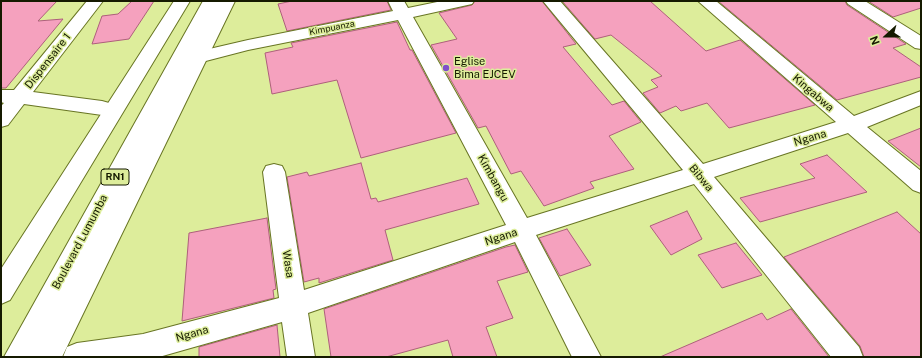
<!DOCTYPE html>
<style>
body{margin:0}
#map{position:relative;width:922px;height:358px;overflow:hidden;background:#dded9b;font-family:"Public Sans",sans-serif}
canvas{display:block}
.frame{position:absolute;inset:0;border:2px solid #151a00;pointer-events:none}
.north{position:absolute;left:866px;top:16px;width:40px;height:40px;-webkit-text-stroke:3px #dded9b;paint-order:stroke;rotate:249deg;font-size:11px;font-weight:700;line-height:16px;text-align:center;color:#151a00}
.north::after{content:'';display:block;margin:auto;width:14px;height:18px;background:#151a00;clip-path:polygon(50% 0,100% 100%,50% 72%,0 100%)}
</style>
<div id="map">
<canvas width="922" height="358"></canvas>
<div class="frame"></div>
<div class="north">N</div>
</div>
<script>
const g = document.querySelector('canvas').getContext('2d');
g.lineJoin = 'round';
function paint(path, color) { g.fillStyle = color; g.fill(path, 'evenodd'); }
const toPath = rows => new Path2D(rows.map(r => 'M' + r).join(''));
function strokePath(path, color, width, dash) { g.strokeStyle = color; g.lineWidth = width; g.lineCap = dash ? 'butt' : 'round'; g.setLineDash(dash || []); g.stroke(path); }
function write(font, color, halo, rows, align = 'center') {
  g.font = font + ' "Public Sans",sans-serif'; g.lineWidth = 3; g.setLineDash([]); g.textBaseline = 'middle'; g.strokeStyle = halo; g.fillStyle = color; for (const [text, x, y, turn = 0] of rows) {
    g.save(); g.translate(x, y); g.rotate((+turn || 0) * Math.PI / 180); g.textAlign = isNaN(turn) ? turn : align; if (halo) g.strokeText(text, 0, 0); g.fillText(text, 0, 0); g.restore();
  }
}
const building = toPath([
 [1,1,57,1,38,21,63,19,6,88,1,88,1,1],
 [132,1,154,1,129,39,92,44,102,16,118,14,132,1],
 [292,1,387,1,391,10,287,31,278,4,292,1],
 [475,1,542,1,576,44,563,47,612,105,624,101,641,122,609,136,634,169,590,182,594,188,544,206,521,171,511,174,486,126,478,128,431,45,457,39,439,13,472,5,475,1],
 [562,1,650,1,706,51,740,40,815,105,729,128,707,103,681,111,676,106,660,113,643,93,658,87,651,80,662,76,611,35,595,39,562,1],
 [718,1,845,1,847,5,906,44,893,48,921,67,921,77,837,100,718,1],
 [868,1,921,1,921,8,893,17,868,1],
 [397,22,410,50,412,50,456,133,361,158,337,80,272,94,265,53,293,47,291,43,397,22],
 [921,128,921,167,888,141,921,128],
 [827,155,867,192,760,222,740,198,815,178,800,164,827,155],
 [361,163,371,199,376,198,378,202,467,178,479,204,385,230,393,260,319,283,319,278,304,282,287,177,307,172,309,176,361,163],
 [687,211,702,239,671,255,650,226,687,211],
 [897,212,921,234,921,357,864,357,860,346,784,257,897,212],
 [267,218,276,289,273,290,274,298,182,321,189,233,267,218],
 [567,229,591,265,560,276,539,238,567,229],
 [736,243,762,275,722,288,698,255,736,243],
 [515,245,528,272,497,281,513,318,486,327,497,357,453,357,448,340,386,357,331,357,324,309,506,247,515,245],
 [791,309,829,357,660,357,762,313,767,320,791,309],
 [277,325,280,357,199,357,199,347,277,325]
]);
const minor = toPath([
 [87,1,103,1,33,92,102,101,109,103,112,108,109,113,102,115,24,104,8,125,1,127,1,106,4,103,1,102,1,90,14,90,87,1],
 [388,1,404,1,408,8,442,1,474,1,472,4,413,17,527,218,683,170,543,1,560,1,703,164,836,122,698,1,716,1,854,116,921,91,921,105,867,127,921,171,921,193,913,190,848,133,714,177,859,347,863,357,831,357,694,184,536,235,601,357,572,357,515,242,308,313,315,357,287,357,282,322,159,357,63,357,67,347,77,343,143,334,279,298,263,172,266,166,274,164,282,166,285,172,304,290,506,225,398,20,248,50,198,63,192,61,189,57,192,53,248,40,393,11,388,1],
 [846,1,865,1,921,36,921,49,915,48,848,4,846,1]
]);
const trunk = toPath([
 [174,1,190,1,10,300,1,304,1,269,174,1],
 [203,1,219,1,199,39,219,1,235,1,62,357,4,357,203,1]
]);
const markers = [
 [446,68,4,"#7f51ca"]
];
const farStreetnames = [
 ["Kimpuanza",332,28,-11]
];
const shields = [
 [115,177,28]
];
const shieldNames = [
 ["RN1",115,177]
];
const streetNames = [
 ["Dispensaire 1",48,61,-52],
 ["Kingabwa",813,93,41],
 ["Ngana",810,138,-17],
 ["Kimbangu",493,178,61],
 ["Bibwa",701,178,50],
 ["Ngana",501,237,-18],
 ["Boulevard Lumumba",80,242,-62],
 ["Wasa",288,264,81],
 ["Ngana",192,334,-16]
];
const poiNames = [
 ["Eglise",454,62],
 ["Bima EJCEV",454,75]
];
paint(building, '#f5a1be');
strokePath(building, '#ad5f7b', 1);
strokePath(minor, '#687523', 2);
strokePath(trunk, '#687523', 2);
paint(minor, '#fff');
paint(trunk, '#fff');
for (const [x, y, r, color] of markers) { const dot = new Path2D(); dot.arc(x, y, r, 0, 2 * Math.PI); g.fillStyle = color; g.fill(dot); strokePath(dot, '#dded9b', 1.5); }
write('9px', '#151a00', '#dded9b', farStreetnames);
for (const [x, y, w] of shields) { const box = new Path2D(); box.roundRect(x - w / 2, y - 8, w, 16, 3); g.fillStyle = '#dded9b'; g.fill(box); strokePath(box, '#151a00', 1); }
write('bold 10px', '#151a00', null, shieldNames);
write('11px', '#151a00', '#dded9b', streetNames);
write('11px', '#151a00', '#dded9b', poiNames, 'left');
</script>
